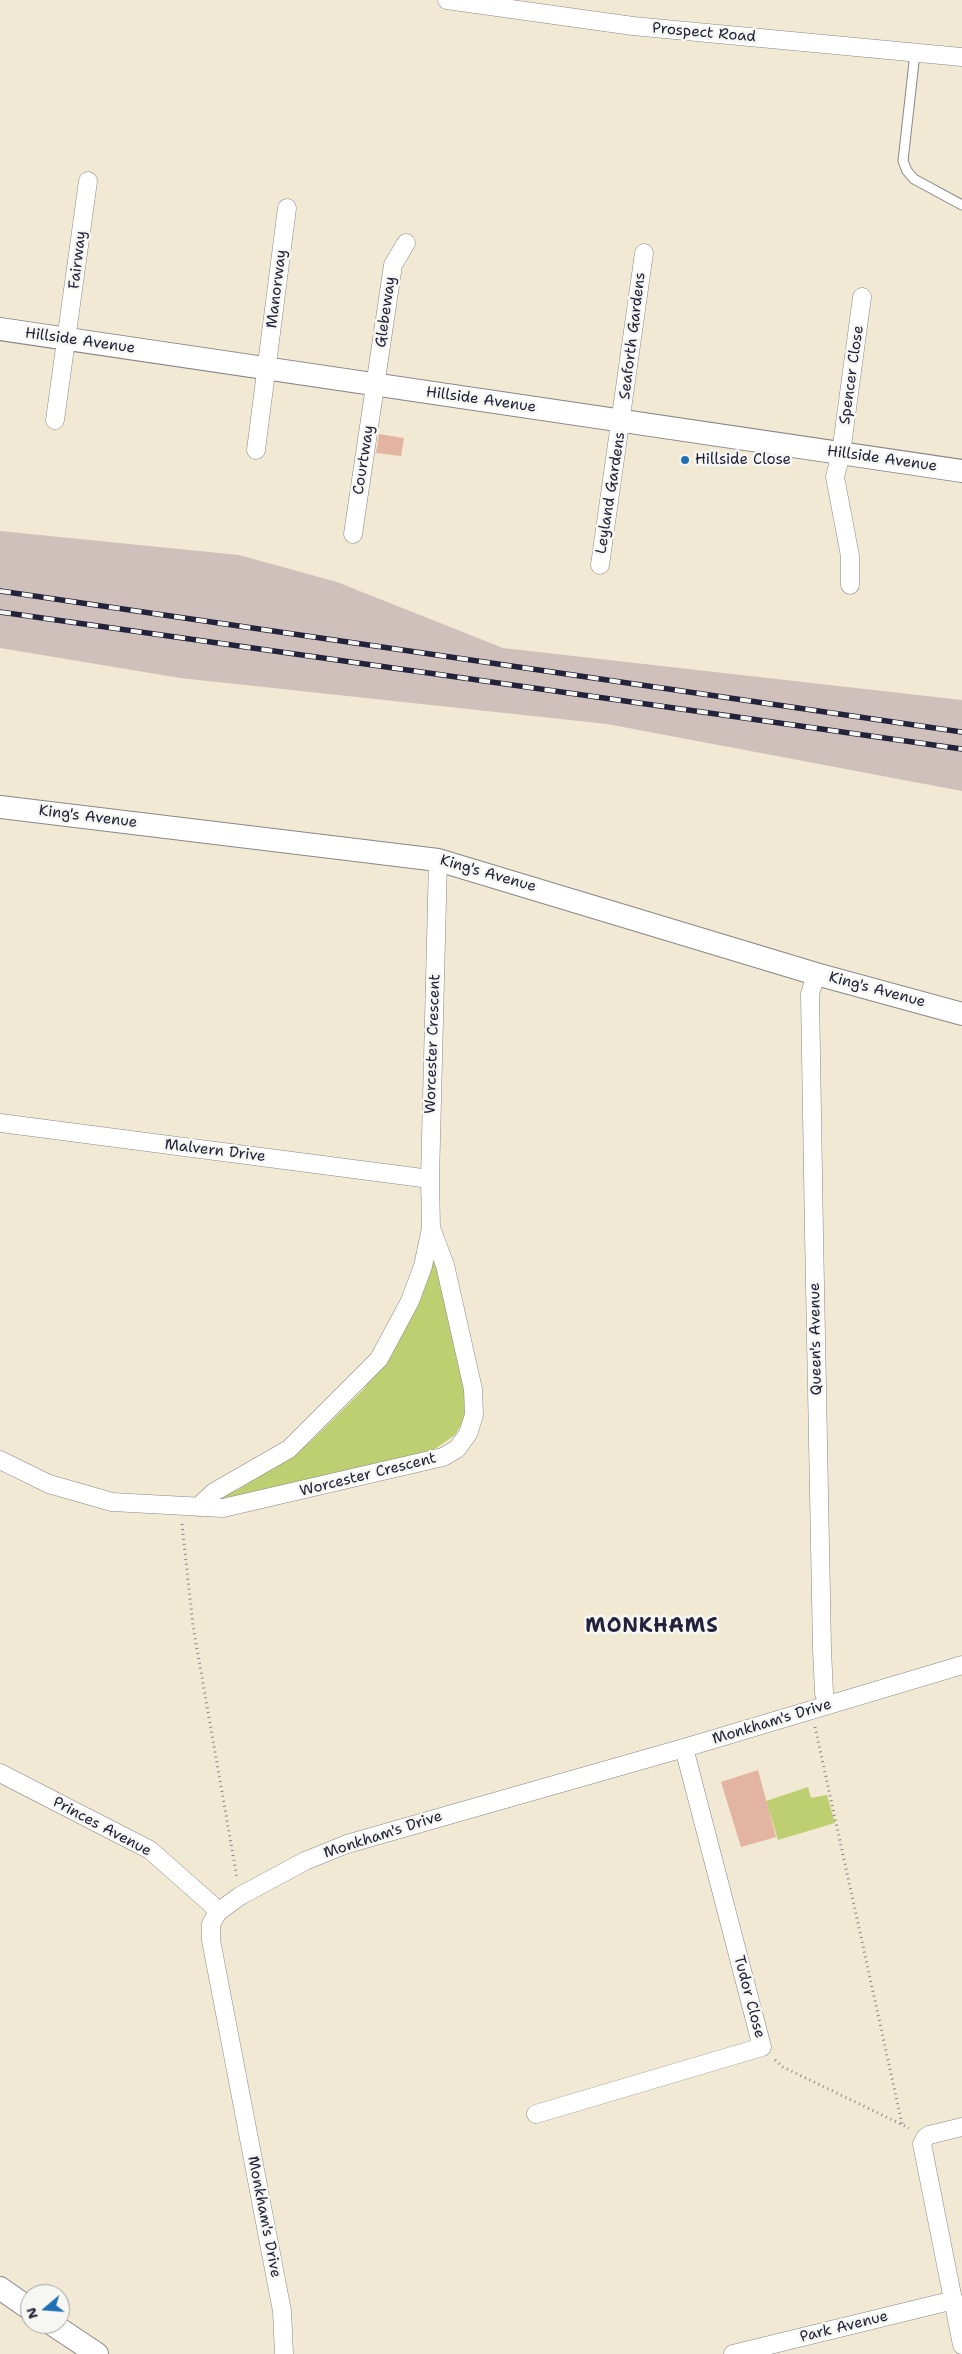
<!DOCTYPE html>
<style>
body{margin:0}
#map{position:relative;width:962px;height:2354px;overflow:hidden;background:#f1e9d3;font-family:"Shantell Sans",sans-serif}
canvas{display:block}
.north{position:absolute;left:20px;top:2284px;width:50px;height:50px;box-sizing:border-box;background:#f6f6f2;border:1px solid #a1a1a9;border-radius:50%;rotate:252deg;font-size:14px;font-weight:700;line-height:20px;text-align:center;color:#22223b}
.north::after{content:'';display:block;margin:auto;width:18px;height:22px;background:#1f6fb2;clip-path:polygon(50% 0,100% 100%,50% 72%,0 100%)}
</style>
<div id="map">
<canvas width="962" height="2354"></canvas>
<div class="north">N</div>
</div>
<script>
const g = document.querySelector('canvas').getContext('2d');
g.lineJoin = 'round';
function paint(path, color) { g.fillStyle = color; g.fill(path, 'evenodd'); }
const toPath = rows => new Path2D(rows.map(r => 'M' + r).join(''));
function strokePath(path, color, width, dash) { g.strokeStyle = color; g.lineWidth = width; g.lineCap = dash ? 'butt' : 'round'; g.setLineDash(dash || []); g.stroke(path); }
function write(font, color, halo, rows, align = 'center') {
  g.font = font + ' "Shantell Sans",sans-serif'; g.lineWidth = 5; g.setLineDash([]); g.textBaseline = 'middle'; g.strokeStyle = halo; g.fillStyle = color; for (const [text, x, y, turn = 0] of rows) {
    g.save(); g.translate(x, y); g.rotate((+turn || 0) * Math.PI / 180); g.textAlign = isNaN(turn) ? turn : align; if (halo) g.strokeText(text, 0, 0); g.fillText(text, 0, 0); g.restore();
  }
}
const industrial = toPath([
 [0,531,239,555,337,582,503,648,962,700,962,791,607,724,180,678,0,648]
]);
const green = toPath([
 [437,1256,464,1390,465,1418,455,1435,432,1451,310,1479,287,1488,222,1503,221,1496,239,1489,311,1441,363,1390,395,1347,430,1259],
 [808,1787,811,1798,827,1795,835,1823,778,1840,766,1801]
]);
const building = toPath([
 [379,434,404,438,401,456,376,453],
 [758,1770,776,1837,741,1847,721,1782]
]);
const path = toPath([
 [182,1524,193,1626,237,1878],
 [815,1727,902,2124],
 [775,2060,783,2067,909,2128]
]);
const service = toPath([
 [915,53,903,161,907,171,914,179,962,205]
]);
const minor = toPath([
 [447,0,633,26,962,57],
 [55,420,88,181],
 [256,450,287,208],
 [353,534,393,265,406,243],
 [600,565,644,253],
 [850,585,850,556,835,477,841,453,862,297],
 [816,974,810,994,814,1233,822,1649,824,1693,828,1705],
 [0,1123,430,1179],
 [0,1460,49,1484,112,1502,223,1508,443,1457,457,1449,468,1434,474,1415,473,1389,445,1265,431,1228,430,1179,438,860],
 [198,1507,214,1492,289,1449,379,1359,410,1301,423,1266,431,1228],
 [0,1773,150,1850,210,1903,218,1912],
 [536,2114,762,2047,684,1748],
 [962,2127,929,2135,925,2138,922,2144,962,2345],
 [284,2354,282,2311,211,1940,211,1924,218,1912,240,1896,305,1861,347,1844,684,1748,962,1665],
 [733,2354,954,2300]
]);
const tertiary = toPath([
 [0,329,962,471],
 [0,807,438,860,816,974,962,1014],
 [0,2288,30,2309],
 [52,2324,97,2354]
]);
const rail = toPath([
 [0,591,962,732],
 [0,612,962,749]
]);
const markers = [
 [685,460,5,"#1f6fb2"]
];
const streetNames = [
 ["Prospect Road",704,33,5],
 ["Fairway",78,260,-83],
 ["Manorway",277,289,-83],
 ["Glebeway",386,312,-82],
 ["Seaforth Gardens",633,336,-83],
 ["Hillside Avenue",80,341,8],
 ["Spencer Close",852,375,-82],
 ["Hillside Avenue",481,400,8],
 ["Hillside Avenue",882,459,8],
 ["Courtway",364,460,-81],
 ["Leyland Gardens",611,493,-81],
 ["King's Avenue",88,817,7],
 ["King's Avenue",488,874,16],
 ["King's Avenue",877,990,15],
 ["Worcester Crescent",433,1044,-88],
 ["Malvern Drive",215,1151,7],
 ["Queen's Avenue",816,1339,-91],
 ["Worcester Crescent",368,1475,-14],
 ["Monkham's Drive",772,1722,-17],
 ["Princes Avenue",102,1827,28],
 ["Monkham's Drive",383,1835,-18],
 ["Tudor Close",749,1997,75],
 ["Monkham's Drive",264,2217,79],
 ["Park Avenue",844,2327,-14]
];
const poiNames = [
 ["Hillside Close",695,460]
];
const districtNames = [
 ["MONKHAMS",652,1627]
];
paint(industrial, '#d0c0bc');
paint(green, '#becf72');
paint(building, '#e4b4a2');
strokePath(service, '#8a8687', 11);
strokePath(minor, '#8a8687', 19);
strokePath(tertiary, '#8a8687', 24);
strokePath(path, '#8a8687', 3, [1, 4]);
strokePath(service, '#fff', 9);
strokePath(minor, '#fff', 18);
strokePath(tertiary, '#fff', 22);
strokePath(rail, '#22223b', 5.5);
strokePath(rail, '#f6f6f2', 4, [11]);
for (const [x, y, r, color] of markers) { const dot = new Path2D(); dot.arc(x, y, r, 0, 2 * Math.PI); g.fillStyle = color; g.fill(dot); strokePath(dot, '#f6f6f2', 2); }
write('15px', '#22223b', '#f6f6f2', streetNames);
write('15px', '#22223b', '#f6f6f2', poiNames, 'left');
g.letterSpacing = '1px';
write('bold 20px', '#22223b', '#f6f6f2', districtNames);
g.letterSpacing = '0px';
</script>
